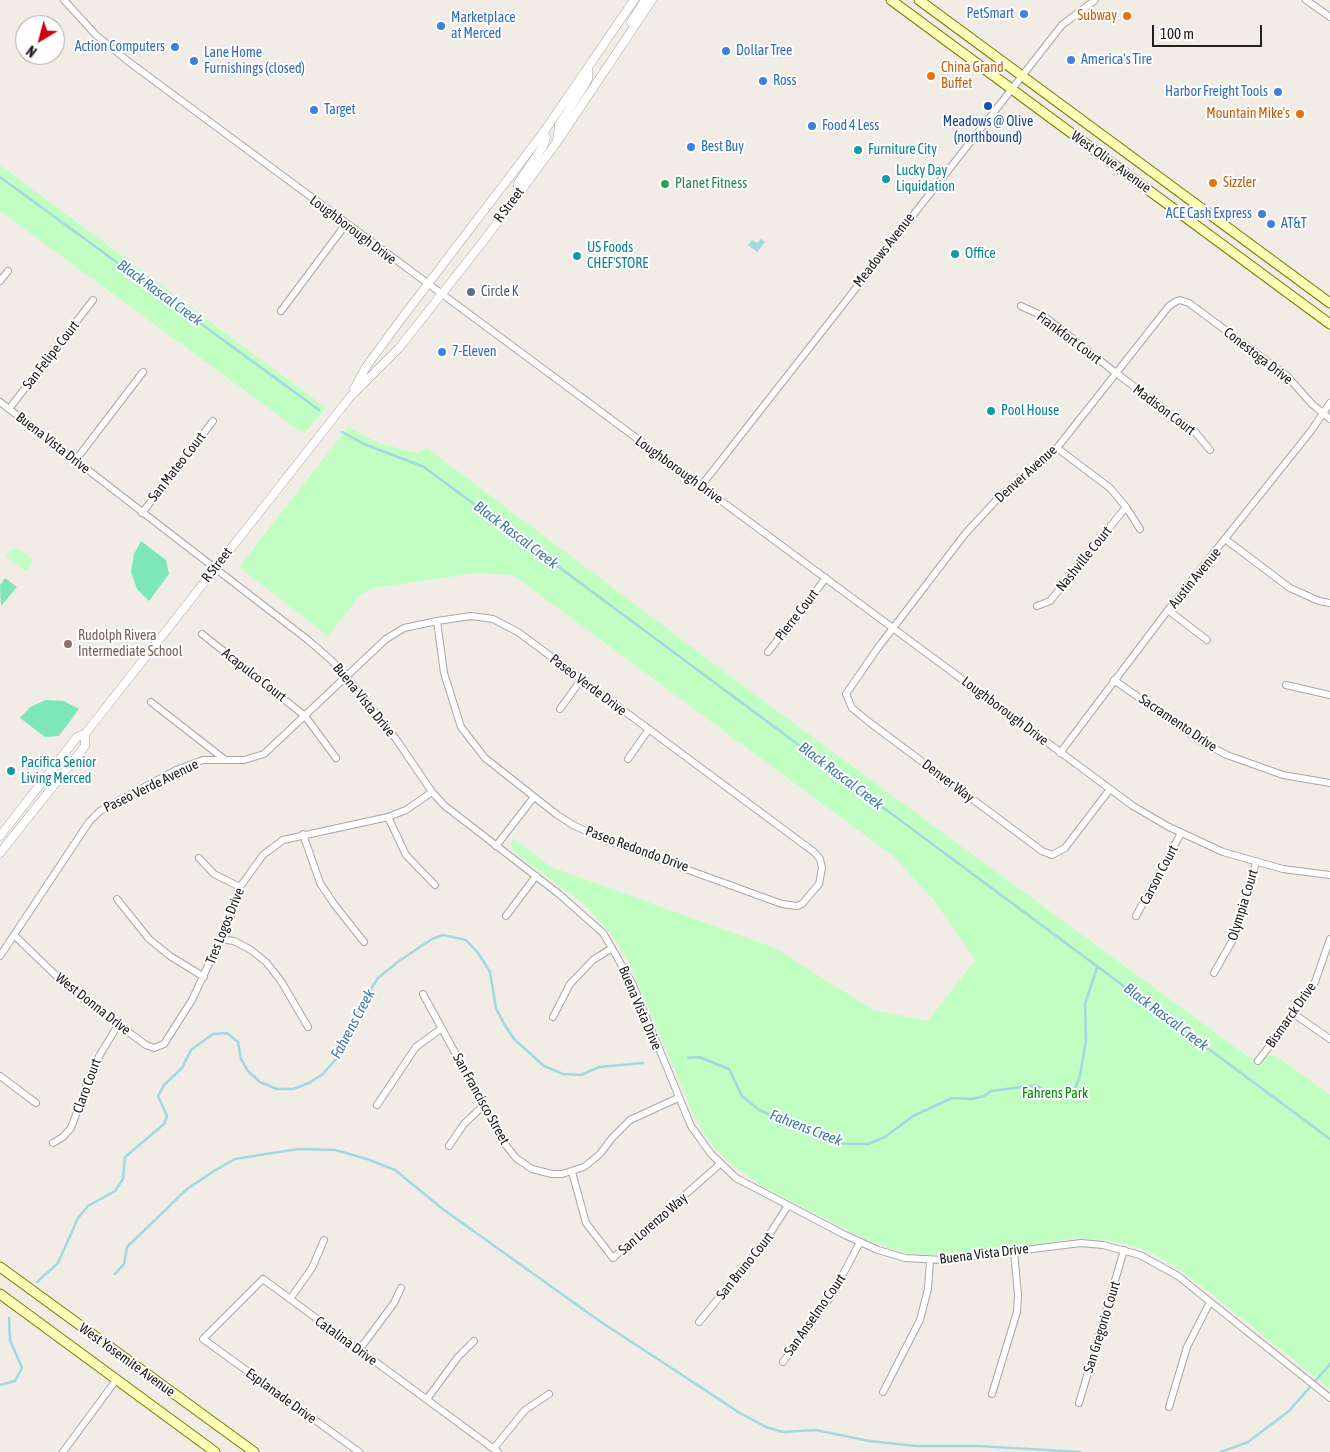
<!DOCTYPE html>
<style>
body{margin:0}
#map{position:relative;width:1330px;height:1452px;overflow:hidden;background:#f1ede6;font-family:"Asap Condensed",sans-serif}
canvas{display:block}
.north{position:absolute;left:15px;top:15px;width:50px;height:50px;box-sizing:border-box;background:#fff;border:1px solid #a6a6a6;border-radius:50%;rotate:217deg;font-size:14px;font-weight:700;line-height:20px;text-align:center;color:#202020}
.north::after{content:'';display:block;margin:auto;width:18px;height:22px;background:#d0000c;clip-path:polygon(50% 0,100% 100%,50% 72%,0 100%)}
.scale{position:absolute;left:1152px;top:25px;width:110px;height:22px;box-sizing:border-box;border:2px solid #202020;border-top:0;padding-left:6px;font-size:15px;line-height:18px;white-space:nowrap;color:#202020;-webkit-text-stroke:4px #fff;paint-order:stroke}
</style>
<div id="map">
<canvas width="1330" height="1452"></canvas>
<div class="north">N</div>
<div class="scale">100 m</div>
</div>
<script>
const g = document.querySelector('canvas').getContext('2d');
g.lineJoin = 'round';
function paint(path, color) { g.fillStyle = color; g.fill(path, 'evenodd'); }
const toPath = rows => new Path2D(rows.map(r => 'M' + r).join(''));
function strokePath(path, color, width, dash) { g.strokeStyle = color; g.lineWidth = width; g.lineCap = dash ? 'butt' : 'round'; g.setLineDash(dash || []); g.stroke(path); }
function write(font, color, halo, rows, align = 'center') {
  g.font = font + ' "Asap Condensed",sans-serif'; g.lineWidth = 4; g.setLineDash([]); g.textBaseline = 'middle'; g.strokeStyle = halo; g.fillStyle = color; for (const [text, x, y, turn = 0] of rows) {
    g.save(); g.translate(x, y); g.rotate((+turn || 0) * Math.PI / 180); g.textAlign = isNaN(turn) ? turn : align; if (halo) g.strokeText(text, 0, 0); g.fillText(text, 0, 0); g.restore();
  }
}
const park = toPath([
 [0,165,326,408,304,434,0,211],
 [348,427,378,443,418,453,427,448,754,694,1250,1058,1275,1055,1330,1095,1330,1389,1185,1273,1161,1258,1140,1248,1113,1241,1079,1238,952,1255,929,1255,905,1253,867,1240,760,1185,726,1160,709,1141,696,1120,631,967,615,939,585,905,513,851,511,843,513,838,551,867,775,948,873,1010,928,1021,975,960,933,899,893,856,513,575,476,573,373,588,361,594,328,636,239,567],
 [17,548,34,560,26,571,6,556,12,549]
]);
const pitch = toPath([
 [141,541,166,560,169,574,149,601,137,589,131,572,134,554],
 [5,578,17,587,1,606,0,585],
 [46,700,64,701,79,709,59,736,45,737,20,718,30,707]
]);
const water = toPath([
 [761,239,765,242,757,252,748,245,752,240,757,243]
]);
const stream = toPath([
 [0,177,319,410],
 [342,432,364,444,424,467,1330,1139],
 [688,1058,699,1057,729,1069,742,1096,759,1110,815,1134,844,1144,868,1144,885,1137,913,1116,952,1098,972,1099,984,1096,991,1091,1037,1085,1048,1094,1062,1095,1074,1091,1080,1076,1086,1040,1085,1004,1097,968],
 [115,1274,124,1264,127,1247,187,1189,214,1171,235,1159,266,1154,299,1149,335,1150,367,1159,395,1170,444,1210,598,1320,740,1413,766,1427,783,1432,816,1430,869,1441,916,1446,978,1446,1080,1452],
 [37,1282,58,1263,78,1218,88,1206,115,1191,123,1179,125,1157,164,1124,167,1116,158,1096,164,1085,182,1068,191,1050,213,1034,227,1033,238,1042,241,1059,248,1071,260,1082,277,1089,293,1089,309,1083,323,1074,336,1059,359,1008,378,978,399,961,432,939,443,935,466,940,478,953,490,972,496,1008,503,1022,514,1039,544,1066,563,1074,581,1075,599,1067,643,1063],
 [0,1385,15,1381,22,1368,10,1340,9,1318],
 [1221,1452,1248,1442,1289,1411,1330,1364]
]);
const minor = toPath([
 [64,0,96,35,129,62,1133,806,1169,827,1223,852,1283,869,1330,875],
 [1306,0,1330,17],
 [0,281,8,271],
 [1021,306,1045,317,1116,373,1195,432,1210,450],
 [281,311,346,224],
 [0,402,308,640,331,660,346,676,396,739,432,792,445,806,559,894,603,933,632,983,691,1126,711,1154,736,1178,845,1235,878,1250,905,1258,943,1260,1081,1243,1103,1245,1140,1255,1178,1276,1330,1398],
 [9,409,93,300],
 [1057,448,1110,488,1126,507,1140,529],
 [75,461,143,372],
 [701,486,1062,25,1095,0],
 [142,513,213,421],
 [1225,539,1290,588,1319,601,1330,603],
 [1037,606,1050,601,1126,507],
 [1168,610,1207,640],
 [202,634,305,716,336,758],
 [768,652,826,578],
 [1114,680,1200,741,1227,755,1283,775,1330,783],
 [1286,685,1330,695],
 [151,702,224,759],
 [560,709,581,680],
 [1060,753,1168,610,1311,431,1330,403],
 [628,759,649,729],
 [1110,789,1065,848,1052,855,1042,851,869,722,852,708,846,694,877,649,965,534,1002,494,1057,448,1169,306,1177,301,1180,300,1189,303,1287,376,1312,404,1330,419],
 [388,817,406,855,435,885],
 [303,834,320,883,334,904,364,942],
 [496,846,534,797],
 [199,858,214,874,240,887],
 [117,899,149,939,170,956,204,977],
 [506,916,536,876],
 [1136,916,1181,833],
 [14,935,70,989,146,1045,154,1048,164,1044,192,1000,229,921,240,887,263,855,283,840,388,817,406,810,432,792],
 [220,939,234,941,251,950,266,962,281,981,308,1027],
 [0,956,89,822,100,811,176,770,203,760,244,760,264,754,386,639,404,628,437,621,471,616,493,619,518,632,814,852,820,859,822,868,819,884,802,904,797,906,782,904,603,839,573,825,556,814,485,758,461,727,444,673,437,621],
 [1214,973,1235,936,1256,862],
 [423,994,505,1144,516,1158,532,1169,552,1174,562,1174,584,1167,600,1154,612,1138,630,1120,678,1098],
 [1294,1014,1330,1039],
 [553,1017,570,984,593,960,612,948],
 [1258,1061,1294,1014,1315,982,1330,939],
 [0,1076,36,1103],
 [377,1105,416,1047,442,1028],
 [53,1143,63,1137,71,1128,95,1063,118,1025],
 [449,1146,464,1124,484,1105],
 [572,1172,586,1223,613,1258,720,1164],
 [290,1299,312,1268,324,1240],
 [699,1322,766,1240,787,1207],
 [359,1350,394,1303,401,1288],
 [783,1362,832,1295,860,1242],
 [883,1392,920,1320,928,1289,930,1260],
 [992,1394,1017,1312,1018,1295,1014,1251],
 [427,1399,458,1357,474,1341],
 [1079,1403,1124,1250],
 [1169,1407,1187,1347,1210,1302],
 [494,1448,525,1410,549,1394],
 [63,1452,116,1380],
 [359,1452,203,1339,263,1279,498,1452]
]);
const tertiary = toPath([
 [631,22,645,0],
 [557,142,559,125,584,86,588,79,588,69],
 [517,194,518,183,544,145,546,137,543,133],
 [354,389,366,367,399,322,543,133,634,0],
 [0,836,77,737,85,734,350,397,399,348,482,243,557,142,652,0],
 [0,853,85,746,85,734]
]);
const secondary = toPath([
 [891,0,1330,324],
 [919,0,1330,303],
 [0,1267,254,1452],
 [0,1294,215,1452]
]);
const markers = [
 [1024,14,5,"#3f7fe0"],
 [1127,16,5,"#e8710a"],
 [441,26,5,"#3f7fe0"],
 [175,47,5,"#3f7fe0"],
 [726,51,5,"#3f7fe0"],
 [1071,60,5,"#3f7fe0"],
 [194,61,5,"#3f7fe0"],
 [931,76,5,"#e8710a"],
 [763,81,5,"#3f7fe0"],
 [1278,92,5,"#3f7fe0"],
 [988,106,5,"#1a4fb4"],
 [314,110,5,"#3f7fe0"],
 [1300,114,5,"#e8710a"],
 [812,126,5,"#3f7fe0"],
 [691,147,5,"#3f7fe0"],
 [858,150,5,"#0f9aa8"],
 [886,179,5,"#0f9aa8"],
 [1213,183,5,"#e8710a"],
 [665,184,5,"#2e9e5b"],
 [1262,214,5,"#3f7fe0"],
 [1271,224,5,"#3f7fe0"],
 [955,254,5,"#0f9aa8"],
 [577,256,5,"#0f9aa8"],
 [471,292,5,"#5c6f8a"],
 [442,352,5,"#3f7fe0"],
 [991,411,5,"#0f9aa8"],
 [68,644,5,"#8d6e63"],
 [11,771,5,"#0f9aa8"]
];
const shopNames = [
 ["PetSmart",1014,14,"right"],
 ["Marketplace",451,18],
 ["at Merced",451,34],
 ["Action Computers",165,47,"right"],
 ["Dollar Tree",736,51],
 ["Lane Home",204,53],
 ["Furnishings (closed)",204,69],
 ["America's Tire",1081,60],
 ["Ross",773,81],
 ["Harbor Freight Tools",1268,92,"right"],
 ["Target",324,110],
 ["Food 4 Less",822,126],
 ["Best Buy",701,147],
 ["ACE Cash Express",1252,214,"right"],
 ["AT&T",1281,224],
 ["7-Eleven",452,352]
];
const foodNames = [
 ["Subway",1117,16],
 ["China Grand",941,68,"left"],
 ["Buffet",941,84,"left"],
 ["Mountain Mike's",1290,114],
 ["Sizzler",1223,183,"left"]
];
const transitNames = [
 ["Meadows @ Olive",988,122],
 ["(northbound)",988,138]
];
const cultureNames = [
 ["Furniture City",868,150],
 ["Lucky Day",896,171],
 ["Liquidation",896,187],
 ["US Foods",587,248],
 ["CHEF'STORE",587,264],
 ["Office",965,254],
 ["Pool House",1001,411],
 ["Pacifica Senior",21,763],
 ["Living Merced",21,779]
];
const streetNames = [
 ["West Olive Avenue",1111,162,36],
 ["R Street",509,205,-53],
 ["Loughborough Drive",353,230,37],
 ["Meadows Avenue",884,250,-52],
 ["Frankfort Court",1069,338,37],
 ["San Felipe Court",51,355,-52],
 ["Conestoga Drive",1258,356,38],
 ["Madison Court",1164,410,37],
 ["Buena Vista Drive",53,443,38],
 ["San Mateo Court",177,467,-52],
 ["Loughborough Drive",679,470,36],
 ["Denver Avenue",1026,474,-42],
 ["Nashville Court",1084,559,-51],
 ["R Street",217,565,-52],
 ["Austin Avenue",1195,578,-51],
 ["Pierre Court",797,615,-52],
 ["Acapulco Court",254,675,38],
 ["Paseo Verde Drive",588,685,37],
 ["Buena Vista Drive",364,700,51],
 ["Loughborough Drive",1005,711,37],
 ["Sacramento Drive",1178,723,34],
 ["Denver Way",948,781,37],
 ["Paseo Verde Avenue",151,786,-26],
 ["Paseo Redondo Drive",637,849,20],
 ["Carson Court",1159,875,-62],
 ["Olympia Court",1243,905,-73],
 ["Tres Logos Drive",225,926,-68],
 ["West Donna Drive",93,1004,38],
 ["Buena Vista Drive",640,1008,67],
 ["Bismarck Drive",1291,1015,-55],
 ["Claro Court",87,1086,-70],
 ["San Francisco Street",481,1099,61],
 ["San Lorenzo Way",653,1224,-41],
 ["Buena Vista Drive",984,1254,-7],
 ["San Bruno Court",745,1266,-51],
 ["San Anselmo Court",815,1315,-55],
 ["San Gregorio Court",1102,1327,-73],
 ["Catalina Drive",346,1341,36],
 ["West Yosemite Avenue",127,1360,36],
 ["Esplanade Drive",281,1396,36]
];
const leisureNames = [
 ["Planet Fitness",675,184]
];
const serviceNames = [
 ["Circle K",481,292]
];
const educationNames = [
 ["Rudolph Rivera",78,636],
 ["Intermediate School",78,652]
];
const parkNames = [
 ["Fahrens Park",1055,1094]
];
const waterNames = [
 ["Black Rascal Creek",160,293,36],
 ["Black Rascal Creek",516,535,37],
 ["Black Rascal Creek",841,776,37],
 ["Black Rascal Creek",1166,1017,37],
 ["Fahrens Creek",353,1024,-62],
 ["Fahrens Creek",806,1128,21]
];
paint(park, '#c0fec1');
paint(pitch, '#7de7b8');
paint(water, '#a2d8e2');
strokePath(stream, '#a2d8e2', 2.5);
strokePath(minor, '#a7a7a7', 8);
strokePath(tertiary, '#a7a7a7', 9);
strokePath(secondary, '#787e00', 11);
strokePath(minor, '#fff', 6);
strokePath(tertiary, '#fff', 8);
strokePath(secondary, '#fffeb6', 9);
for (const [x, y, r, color] of markers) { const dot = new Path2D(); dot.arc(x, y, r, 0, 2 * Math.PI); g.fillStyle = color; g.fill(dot); strokePath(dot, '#fff', 2); }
write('14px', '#366cbe', '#fff', shopNames, 'left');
write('14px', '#c56008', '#fff', foodNames, 'right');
write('14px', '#164399', '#fff', transitNames);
write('14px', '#0d838f', '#fff', cultureNames, 'left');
write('14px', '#202020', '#fff', streetNames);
write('14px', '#27864d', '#fff', leisureNames, 'left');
write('14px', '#4e5e75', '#fff', serviceNames, 'left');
write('14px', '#785e54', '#fff', educationNames, 'left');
write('14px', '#028a05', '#fff', parkNames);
write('italic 15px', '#3e79a8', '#fff', waterNames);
</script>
